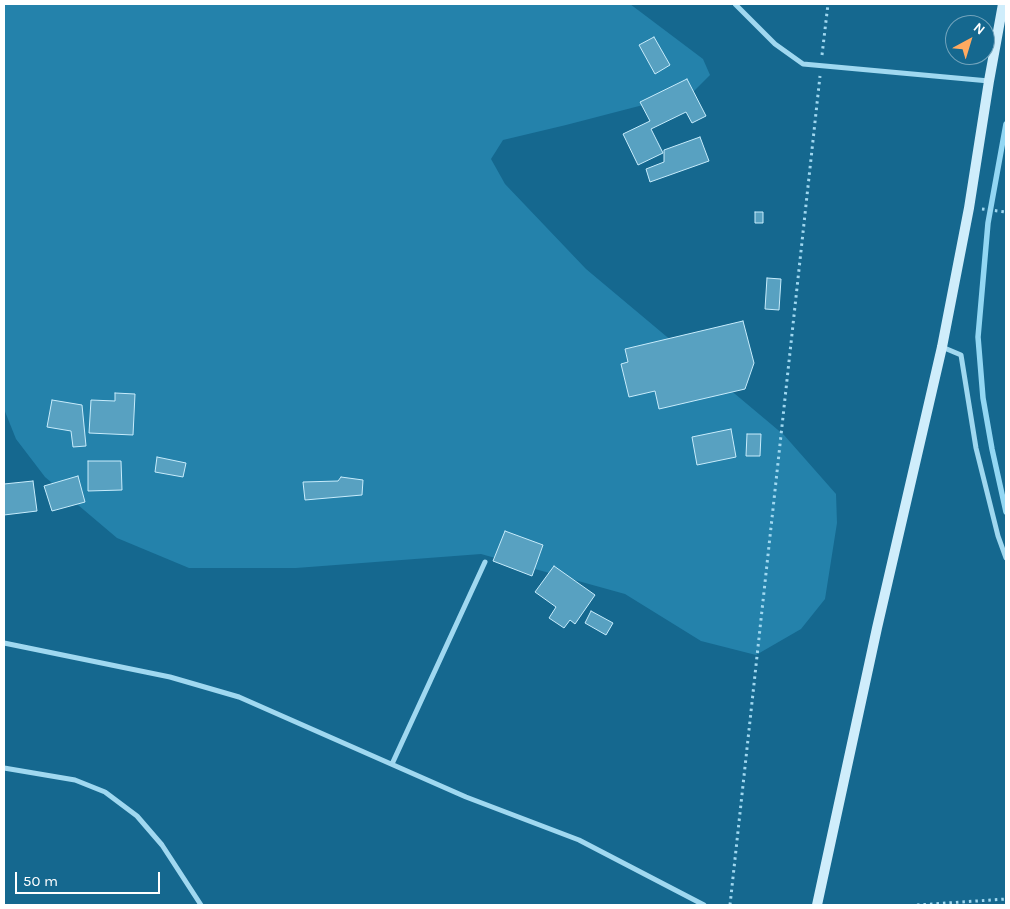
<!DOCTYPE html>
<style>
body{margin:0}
#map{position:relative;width:1010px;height:909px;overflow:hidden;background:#15688f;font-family:Karla,sans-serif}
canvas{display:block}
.frame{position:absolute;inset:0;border:5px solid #fff;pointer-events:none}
.north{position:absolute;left:945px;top:15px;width:50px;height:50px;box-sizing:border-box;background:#15688f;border:1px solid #73a4bc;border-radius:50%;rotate:39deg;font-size:14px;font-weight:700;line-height:20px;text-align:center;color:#fff}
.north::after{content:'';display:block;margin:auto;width:18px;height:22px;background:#ffaa60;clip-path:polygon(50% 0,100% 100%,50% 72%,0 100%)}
.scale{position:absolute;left:15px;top:872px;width:145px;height:22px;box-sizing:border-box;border:2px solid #fff;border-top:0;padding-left:6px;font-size:15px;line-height:18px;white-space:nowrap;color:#fff;-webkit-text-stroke:4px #15688f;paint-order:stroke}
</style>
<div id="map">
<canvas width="1010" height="909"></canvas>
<div class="frame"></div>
<div class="north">N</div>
<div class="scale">50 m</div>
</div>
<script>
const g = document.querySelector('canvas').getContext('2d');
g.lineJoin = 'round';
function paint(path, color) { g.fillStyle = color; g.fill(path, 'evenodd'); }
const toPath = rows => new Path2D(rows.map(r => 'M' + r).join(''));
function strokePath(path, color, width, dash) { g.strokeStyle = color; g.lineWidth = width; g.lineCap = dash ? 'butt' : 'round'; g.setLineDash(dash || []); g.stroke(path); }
const green = toPath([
 [4,4,630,4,703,59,710,75,693,92,566,125,503,140,491,159,505,184,586,269,784,435,836,494,837,523,825,599,801,629,756,655,701,641,625,594,481,554,296,568,189,568,117,538,45,477,16,439,4,409]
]);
const stream = toPath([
 [1006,124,988,223,978,337,983,398,992,449,1006,512]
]);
const building = toPath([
 [654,37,670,65,655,74,639,45,654,37],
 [687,79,706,116,692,123,686,112,651,129,663,153,638,165,623,134,650,121,640,102,687,79],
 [700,137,709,161,650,182,646,169,664,162,664,150,700,137],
 [755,212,763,212,763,223,755,223,755,212],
 [767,278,781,279,779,310,765,309,767,278],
 [743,321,754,363,745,389,659,409,655,391,629,397,621,364,628,362,625,349,743,321],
 [115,393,135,394,133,435,89,433,91,400,115,401,115,393],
 [52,400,82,405,86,446,73,447,71,431,47,427,52,400],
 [731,429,736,457,697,465,692,437,731,429],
 [747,434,761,434,760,456,746,456,747,434],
 [157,457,186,463,183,477,155,472,157,457],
 [88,461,121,461,122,490,88,491,88,461],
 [78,476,85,502,52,511,44,486,78,476],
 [341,477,363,480,362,495,305,500,303,482,338,481,341,477],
 [33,481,37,511,4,515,4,484,33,481],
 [505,531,543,545,532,576,493,561,505,531],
 [554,566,595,595,575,624,570,620,564,628,549,618,556,607,535,592,554,566],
 [591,611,613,623,606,635,585,623,591,611]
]);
const path = toPath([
 [822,55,828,4],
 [982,209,1006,212],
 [730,905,820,76],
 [917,905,1006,899]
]);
const street = toPath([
 [735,4,775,44,803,64,989,81],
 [942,347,961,355,976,448,998,536,1006,558],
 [4,643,170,677,239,697,466,797,579,840,704,905],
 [392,764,485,562],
 [4,768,75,780,105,792,137,816,162,845,201,905]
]);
const secondary = toPath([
 [817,905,877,628,942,347,969,208,989,81,1003,4]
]);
paint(green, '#2482ab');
strokePath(stream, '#93d7f3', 5.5);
paint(building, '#58a1c1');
strokePath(building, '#c7ecfc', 1);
strokePath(path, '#a0d8f0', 3, [2.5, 4]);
strokePath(street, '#a0d8f0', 5);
strokePath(secondary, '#cfedfb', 10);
</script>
